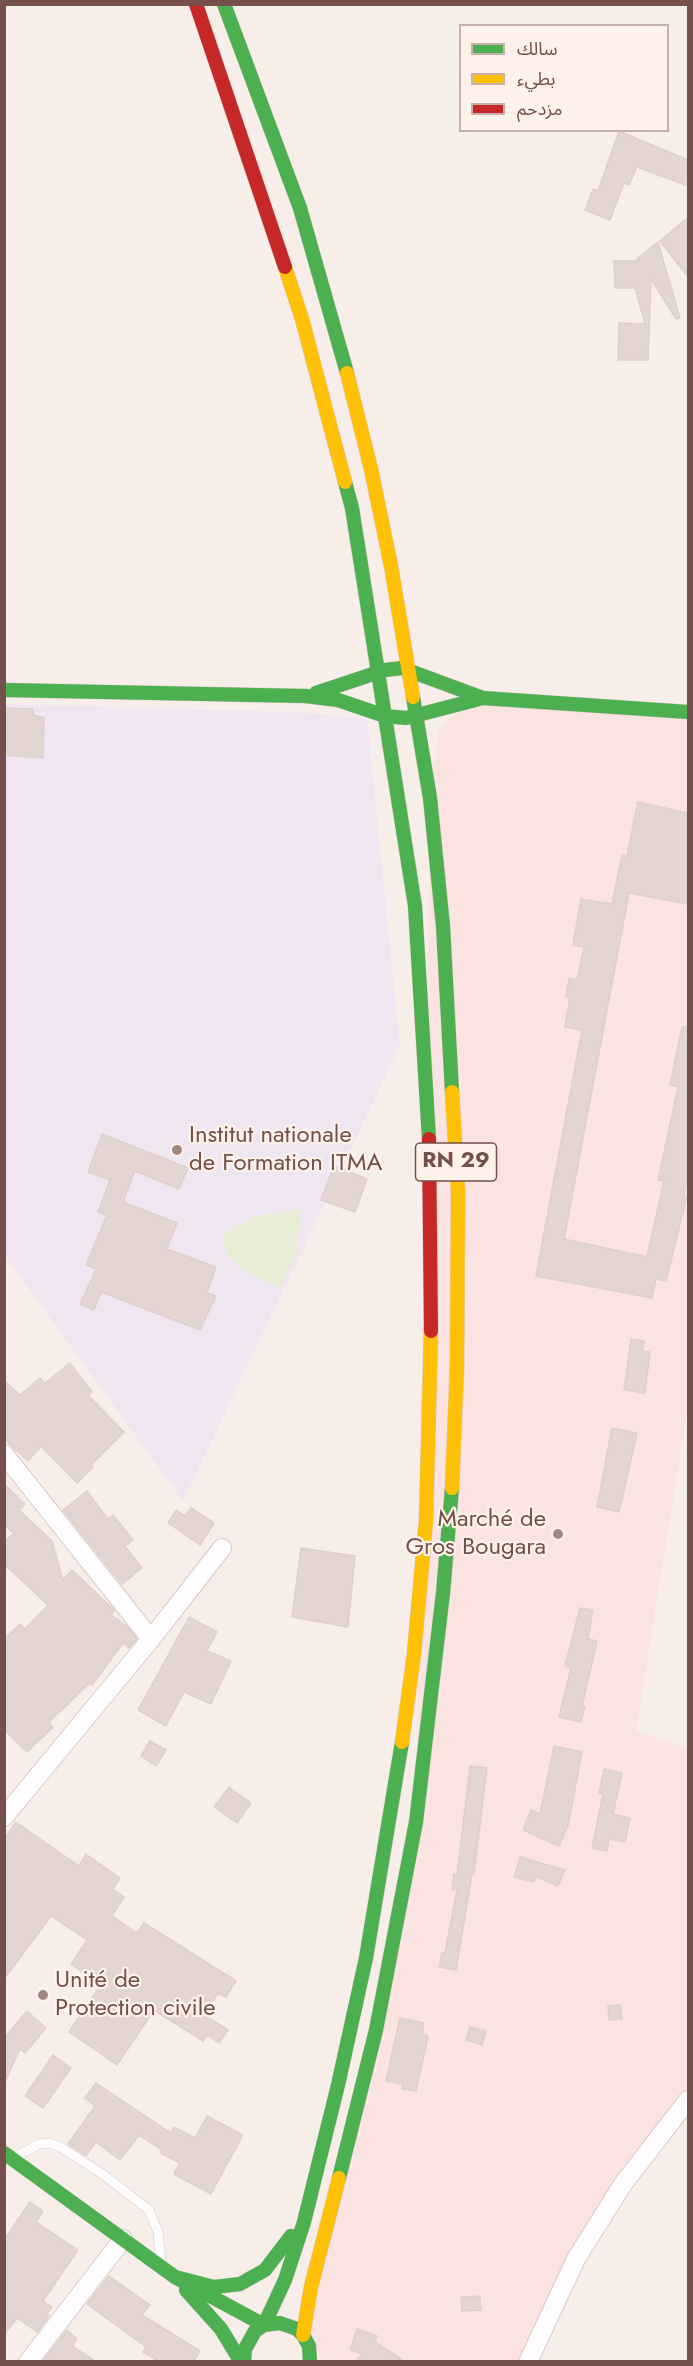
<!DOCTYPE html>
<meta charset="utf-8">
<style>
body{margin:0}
#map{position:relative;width:693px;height:2366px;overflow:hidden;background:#f7eeea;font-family:Jost,"Noto Sans Arabic",sans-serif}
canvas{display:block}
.frame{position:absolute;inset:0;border:6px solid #754f49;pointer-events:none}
.legend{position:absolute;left:459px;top:24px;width:210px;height:108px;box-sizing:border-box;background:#fff2ea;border:2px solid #c8b1aa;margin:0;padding:8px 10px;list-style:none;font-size:18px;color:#754f49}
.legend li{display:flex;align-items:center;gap:12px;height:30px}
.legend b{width:30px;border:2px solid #c8b1aa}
</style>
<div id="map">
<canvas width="693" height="2366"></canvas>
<div class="frame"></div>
<ul class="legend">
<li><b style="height:8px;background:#4caf50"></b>سالك</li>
<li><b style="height:8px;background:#ffc107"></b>بطيء</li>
<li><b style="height:8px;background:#c62828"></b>مزدحم</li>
</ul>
</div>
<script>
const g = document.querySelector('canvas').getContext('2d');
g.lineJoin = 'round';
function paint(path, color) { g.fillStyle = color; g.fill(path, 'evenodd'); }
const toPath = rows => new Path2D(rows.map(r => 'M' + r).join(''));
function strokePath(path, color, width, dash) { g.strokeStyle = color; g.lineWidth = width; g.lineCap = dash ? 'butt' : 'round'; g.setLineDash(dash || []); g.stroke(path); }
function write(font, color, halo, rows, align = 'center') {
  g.font = font + ' Jost,sans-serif'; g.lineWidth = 4.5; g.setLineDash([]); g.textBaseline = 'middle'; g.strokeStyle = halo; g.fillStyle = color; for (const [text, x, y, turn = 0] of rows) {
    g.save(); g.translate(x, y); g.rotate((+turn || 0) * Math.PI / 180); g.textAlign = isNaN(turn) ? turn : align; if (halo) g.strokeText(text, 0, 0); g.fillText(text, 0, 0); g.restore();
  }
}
const commercial = toPath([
 [489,705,688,714,688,1406,636,1731,688,1748,688,2100,623,2184,528,2361,324,2361,303,2335,416,1822,430,798,439,729,457,713]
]);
const education = toPath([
 [4,704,298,712,367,719,400,1045,183,1501,5,1256]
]);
const green = toPath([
 [292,1210,300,1210,297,1253,279,1289,251,1274,231,1259,223,1241,224,1233,253,1217]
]);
const building = toPath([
 [619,131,688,160,688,186,637,167,629,185,624,183,610,220,585,210,593,189,598,191,619,131],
 [688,217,688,277,660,241,688,217],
 [658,242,680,318,676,319,651,279,648,360,618,360,619,323,645,324,635,288,615,288,614,261,639,261,637,259,658,242],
 [4,708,33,709,33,715,44,718,43,758,4,755,4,708],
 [638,802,688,813,688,904,629,893,564,1239,647,1257,664,1181,658,1180,678,1087,670,1085,682,1027,688,1027,688,1174,684,1196,687,1196,666,1281,656,1279,652,1298,536,1276,582,1030,565,1027,570,998,566,997,569,978,577,980,584,947,573,945,581,899,612,904,622,855,627,856,638,802],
 [102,1134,188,1168,179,1189,135,1171,123,1202,177,1223,167,1249,216,1267,207,1293,216,1296,200,1330,101,1292,94,1310,80,1304,96,1269,86,1265,107,1215,98,1212,110,1180,88,1172,102,1134],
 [334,1166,367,1179,355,1212,321,1200,334,1166],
 [631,1339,644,1341,642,1351,650,1352,645,1393,624,1390,631,1339],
 [70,1363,92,1392,88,1395,124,1432,91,1465,93,1467,77,1483,41,1446,28,1461,4,1439,4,1380,20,1395,40,1378,45,1383,70,1363],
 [612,1428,637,1433,619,1512,597,1507,612,1428],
 [4,1484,25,1504,19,1510,52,1541,63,1580,72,1570,113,1609,114,1611,111,1615,127,1626,137,1639,129,1648,123,1643,92,1685,90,1683,49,1722,53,1727,27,1752,4,1729,4,1639,20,1624,25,1629,48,1605,4,1564,4,1542,14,1533,4,1525,4,1484],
 [87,1491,108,1519,113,1515,133,1540,125,1546,142,1568,122,1584,63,1510,87,1491],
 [191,1508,214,1523,200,1545,168,1523,176,1510,185,1516,191,1508],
 [301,1548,355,1556,348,1627,292,1617,301,1548],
 [580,1608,593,1610,588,1639,597,1641,582,1706,585,1707,581,1722,559,1717,571,1668,565,1666,580,1608],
 [189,1617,217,1632,207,1651,231,1661,211,1704,184,1692,166,1726,138,1710,189,1617],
 [150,1741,166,1750,156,1766,141,1756,150,1741],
 [554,1746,582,1752,568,1826,559,1846,523,1830,531,1810,540,1814,554,1746],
 [470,1766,487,1768,474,1874,472,1874,456,1970,439,1967,442,1953,445,1953,457,1890,452,1889,454,1874,457,1875,470,1766],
 [604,1769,622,1773,613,1814,630,1818,625,1842,609,1839,607,1851,592,1848,603,1794,599,1793,604,1769],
 [229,1787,251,1803,237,1823,214,1807,229,1787],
 [16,1822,79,1866,86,1854,120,1878,113,1889,124,1897,112,1916,137,1933,144,1923,236,1981,226,1997,218,1993,204,2015,228,2030,219,2043,207,2035,203,2041,154,2010,117,2065,69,2032,101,1985,71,1964,87,1940,51,1916,4,1979,4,1839,16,1822],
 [520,1857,565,1870,558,1886,536,1876,534,1882,514,1877,520,1857],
 [620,2005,622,2019,609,2020,608,2006,620,2005],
 [27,2011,46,2028,25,2053,20,2049,4,2084,4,2038,27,2011],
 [400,2018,424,2023,422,2034,428,2036,416,2091,402,2089,403,2084,386,2081,400,2018],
 [470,2027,486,2031,482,2045,466,2040,470,2027],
 [53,2055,71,2068,43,2108,25,2096,53,2055],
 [96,2083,171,2133,174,2127,195,2138,207,2116,243,2135,211,2194,174,2174,180,2163,161,2153,162,2150,139,2135,120,2160,96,2142,86,2156,68,2144,95,2106,85,2098,96,2083],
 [30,2202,43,2211,36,2222,78,2250,43,2301,52,2307,47,2314,49,2316,37,2332,17,2318,4,2335,4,2240,30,2202],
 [109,2276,150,2305,142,2315,200,2351,194,2361,158,2361,143,2352,146,2347,87,2304,109,2276],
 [480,2296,481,2310,462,2311,461,2297,480,2296],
 [357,2329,377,2336,375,2342,404,2361,356,2361,363,2354,350,2350,357,2329],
 [67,2330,77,2339,72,2346,95,2361,43,2361,67,2330]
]);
const lane = toPath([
 [14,2158,39,2144,50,2143,62,2148,104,2175,149,2210,158,2232,161,2263]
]);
const street = toPath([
 [4,1454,151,1639],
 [4,1817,151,1639,222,1548],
 [28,2362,123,2239],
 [528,2362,576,2259,623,2184,688,2100]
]);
const fast = toPath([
 [224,4,300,208,347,373],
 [345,482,352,508,415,906,429,1139],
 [4,690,305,696,338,700,385,716,406,718,483,698],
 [316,693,385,670,402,668,483,698,688,712],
 [413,697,430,798,443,926,452,1092],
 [4,2153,175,2277,264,2325],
 [339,2178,376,2030,416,1822,443,1593,452,1488],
 [175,2277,214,2287,240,2284,265,2270,291,2236],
 [186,2290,221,2329,241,2362],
 [264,2325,285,2280,304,2222,338,2085,366,1958,402,1742],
 [244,2362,245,2349,255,2331,264,2325,280,2323,297,2329,303,2335,309,2346,310,2362]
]);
const slow = toPath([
 [285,267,302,319,345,482],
 [347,373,371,469,391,566,413,697],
 [452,1488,457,1366,458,1192,452,1092],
 [402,1742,414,1654,426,1521,431,1331],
 [303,2335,311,2287,339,2178]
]);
const jam = toPath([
 [196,4,285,267],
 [429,1139,431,1331]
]);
const markers = [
 [177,1150,6,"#a28781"],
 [558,1534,6,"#a28781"],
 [43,1995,6,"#a28781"]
];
const shields = [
 [456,1162,81]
];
const shieldNames = [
 ["RN 29",456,1162]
];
const poiNames = [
 ["Institut nationale",189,1136],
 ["de Formation ITMA",189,1164],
 ["Marché de",546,1520,"right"],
 ["Gros Bougara",546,1548,"right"],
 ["Unité de",55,1981],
 ["Protection civile",55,2009]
];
paint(commercial, '#fae3e0');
paint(education, '#f0e6f2');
paint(green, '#e8ecd4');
paint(building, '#e3d5d1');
strokePath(building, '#e0d0cc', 1.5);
strokePath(lane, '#d6cac6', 10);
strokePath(street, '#d6cac6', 20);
strokePath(fast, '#d6c9c6', 15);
strokePath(slow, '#d6c9c6', 15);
strokePath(jam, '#d6c9c6', 15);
strokePath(lane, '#fefcfc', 9);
strokePath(street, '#fefcfc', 18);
strokePath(fast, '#4caf50', 14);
strokePath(slow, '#ffc107', 14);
strokePath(jam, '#c62828', 14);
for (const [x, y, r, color] of markers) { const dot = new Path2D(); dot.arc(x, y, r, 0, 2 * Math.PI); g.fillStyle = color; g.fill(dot); strokePath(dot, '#fff2ea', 2); }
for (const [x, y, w] of shields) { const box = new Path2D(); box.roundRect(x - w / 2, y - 19, w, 38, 4.5); g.fillStyle = '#fff2ea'; g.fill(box); strokePath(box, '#754f49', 1.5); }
write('bold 22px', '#754f49', null, shieldNames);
write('24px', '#754f49', '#fff2ea', poiNames, 'left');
</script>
